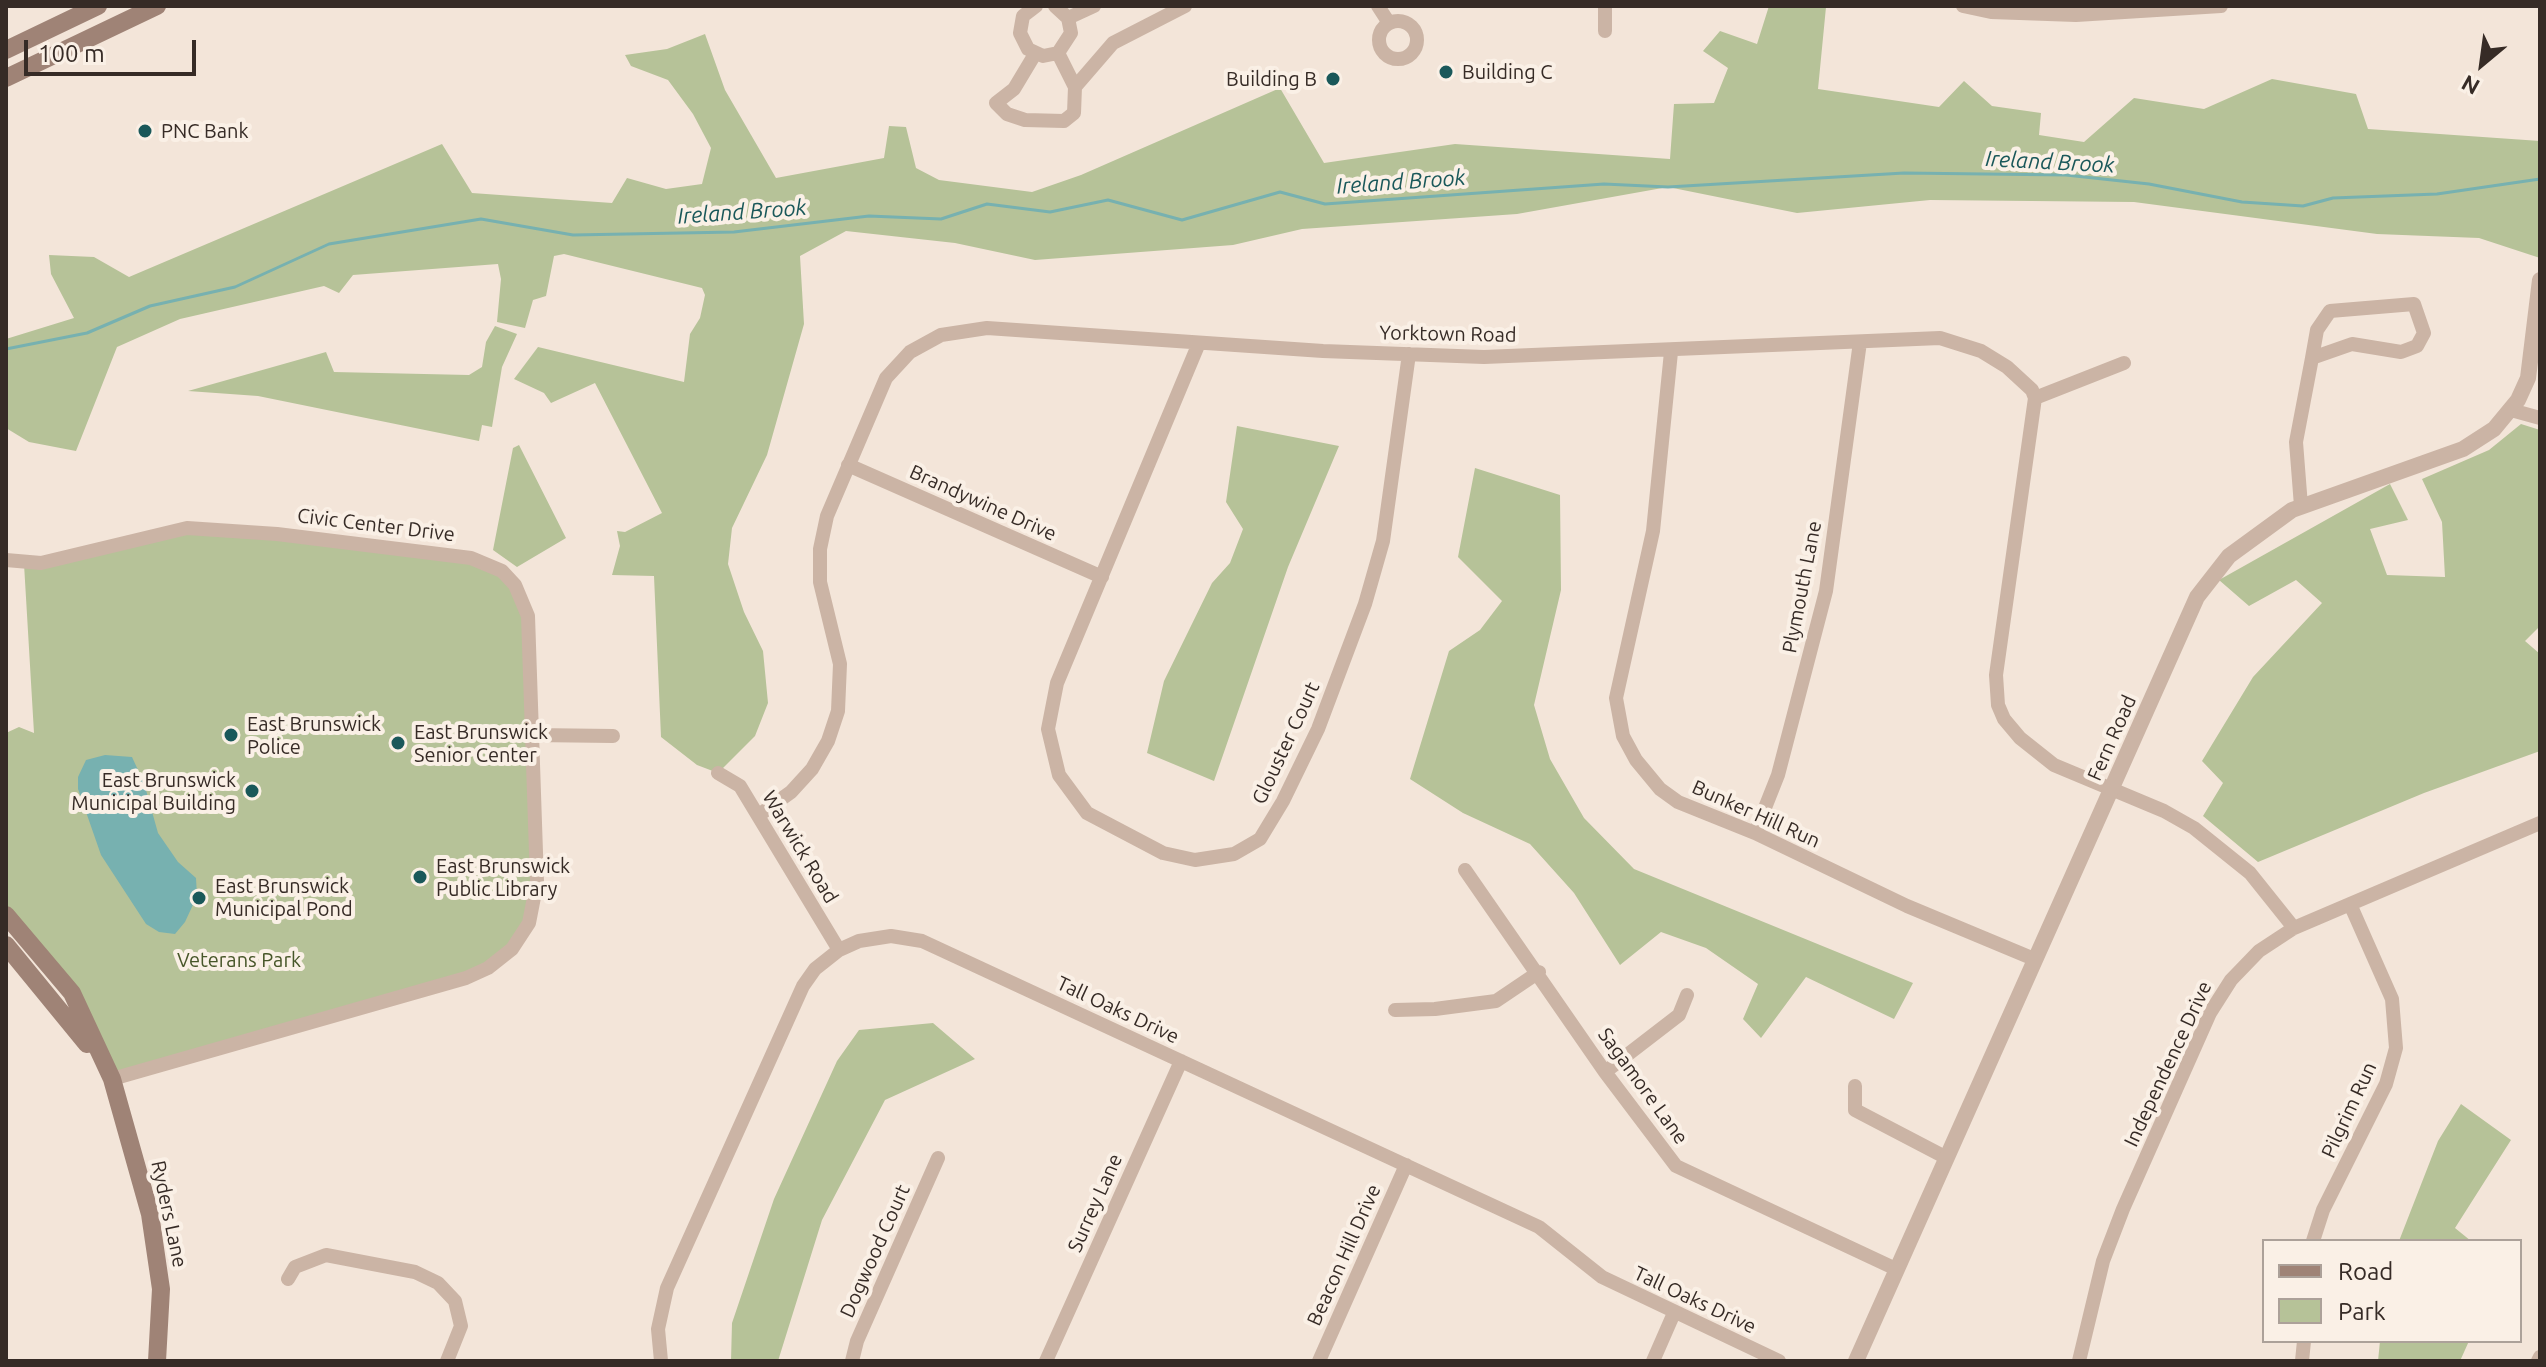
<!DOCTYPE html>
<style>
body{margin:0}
#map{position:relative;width:2546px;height:1367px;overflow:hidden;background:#f3e5d9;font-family:Ubuntu,sans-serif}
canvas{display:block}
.frame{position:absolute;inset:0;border:8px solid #362b26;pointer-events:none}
.legend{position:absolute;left:2262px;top:1239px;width:260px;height:104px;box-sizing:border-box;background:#faf0e6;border:2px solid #aca199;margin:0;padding:10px 14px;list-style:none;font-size:24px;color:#362b26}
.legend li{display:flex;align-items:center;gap:16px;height:40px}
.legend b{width:40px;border:2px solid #aca199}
.north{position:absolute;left:2442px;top:24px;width:80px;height:80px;-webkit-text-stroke:6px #faf0e6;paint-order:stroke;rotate:209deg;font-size:22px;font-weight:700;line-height:32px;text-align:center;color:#362b26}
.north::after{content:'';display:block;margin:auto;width:28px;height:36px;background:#362b26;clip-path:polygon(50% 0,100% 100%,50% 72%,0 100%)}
.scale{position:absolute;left:24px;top:40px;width:172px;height:36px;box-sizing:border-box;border:4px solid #362b26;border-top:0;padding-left:10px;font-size:24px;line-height:28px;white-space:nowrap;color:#362b26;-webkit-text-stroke:6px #faf0e6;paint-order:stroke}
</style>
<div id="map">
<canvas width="2546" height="1367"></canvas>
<div class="frame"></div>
<ul class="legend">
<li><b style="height:10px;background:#9f8376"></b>Road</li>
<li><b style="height:22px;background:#b6c298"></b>Park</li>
</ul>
<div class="north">N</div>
<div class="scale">100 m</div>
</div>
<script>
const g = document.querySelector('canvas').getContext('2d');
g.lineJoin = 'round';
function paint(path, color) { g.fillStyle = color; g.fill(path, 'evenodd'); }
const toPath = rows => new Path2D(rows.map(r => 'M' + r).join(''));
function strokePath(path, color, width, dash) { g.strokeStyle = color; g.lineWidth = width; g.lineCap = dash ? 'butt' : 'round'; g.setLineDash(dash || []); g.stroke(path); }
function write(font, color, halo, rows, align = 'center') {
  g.font = font + ' Ubuntu,sans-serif'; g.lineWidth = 8; g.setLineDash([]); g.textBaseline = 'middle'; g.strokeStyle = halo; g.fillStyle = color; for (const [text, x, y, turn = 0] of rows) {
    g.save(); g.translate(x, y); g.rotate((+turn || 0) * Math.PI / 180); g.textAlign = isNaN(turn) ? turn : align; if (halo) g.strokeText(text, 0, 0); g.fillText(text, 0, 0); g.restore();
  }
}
const green = toPath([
 [1769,6,1826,7,1818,89,1939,107,1964,81,1992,106,2041,113,2039,135,2084,142,2134,98,2204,109,2272,79,2356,94,2368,129,2540,141,2540,258,2479,238,2377,234,2134,202,1930,200,1797,213,1668,187,1517,214,1302,229,1233,245,1035,260,955,243,846,231,800,256,804,324,767,455,732,528,728,564,744,612,763,651,768,703,755,736,718,773,697,765,661,737,654,576,612,575,620,546,617,531,625,532,662,513,595,383,551,403,544,393,514,379,538,347,684,382,690,334,700,318,705,295,702,288,564,254,554,256,546,296,533,300,525,328,497,322,501,279,498,264,353,275,339,293,324,286,180,319,117,347,76,451,29,442,6,428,6,339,74,318,51,274,49,255,94,257,129,277,442,144,472,193,612,203,627,178,666,189,702,184,711,148,693,114,668,80,631,66,625,55,667,49,705,34,725,90,776,178,884,158,889,126,906,127,916,168,939,180,1032,192,1081,175,1280,88,1324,163,1455,144,1670,159,1674,104,1714,103,1728,68,1703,51,1720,31,1757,44],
 [495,326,517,334,502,367,492,427,482,425,479,441,258,396,188,391,326,352,334,372,469,375,482,367,486,342],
 [2521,424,2540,430,2540,626,2525,641,2540,654,2540,751,2424,793,2258,862,2203,816,2223,783,2202,761,2253,677,2322,603,2296,580,2249,606,2219,580,2390,484,2408,520,2370,529,2387,575,2445,577,2442,522,2422,479,2489,450],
 [1237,426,1339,446,1288,567,1214,781,1147,753,1164,681,1212,583,1230,563,1243,529,1226,502],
 [519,445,566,538,517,567,493,550,513,448],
 [1475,468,1560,495,1561,590,1534,705,1550,759,1584,818,1634,869,1913,983,1894,1019,1806,977,1761,1038,1743,1019,1758,984,1706,948,1661,932,1620,965,1574,893,1530,844,1463,813,1410,779,1449,651,1480,630,1502,601,1458,557],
 [187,528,489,564,522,599,535,903,496,963,112,1079,72,993,6,915,6,733,19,727,34,733,24,564],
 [933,1023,975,1059,885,1100,822,1220,778,1361,731,1361,732,1323,774,1199,837,1061,859,1030],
 [2461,1104,2511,1140,2455,1228,2471,1241,2399,1241,2438,1141],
 [2380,1341,2469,1341,2460,1361,2378,1361]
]);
const water = toPath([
 [105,755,132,757,144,783,158,833,178,862,196,878,197,896,185,922,175,934,159,932,146,924,101,855,78,789,78,777,86,760]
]);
const stream = toPath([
 [6,349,87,333,150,306,235,287,329,244,481,219,573,235,734,232,869,216,941,219,987,204,1050,212,1108,200,1182,220,1280,192,1325,204,1604,184,1668,187,1904,173,2066,175,2149,184,2242,202,2303,206,2333,198,2437,194,2540,179]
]);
const minor = toPath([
 [1036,6,1023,16,1020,33,1028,49,1043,56,1058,53,1071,33,1068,18,1055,6],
 [1378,6,1389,23],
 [1963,6,1991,12,2076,15,2221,6],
 [1068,18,1094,6],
 '1379 40a19 19 0 1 1 38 0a19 19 0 1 1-38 0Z',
 [1605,31,1605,6],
 [1058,53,1075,87],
 [1035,54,1014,89,996,103,1007,114,1025,120,1064,121,1074,113,1075,87,1113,43,1185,6],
 [2414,304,2424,333,2417,346,2401,352,2352,344,2312,358,2317,330,2330,311,2414,304],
 [1199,343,1057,683,1048,729,1059,775,1087,813,1163,853,1195,860,1234,854,1260,839,1283,801,1318,729,1365,604,1383,541,1409,354],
 [1671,352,1653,531,1616,698,1623,736,1636,760,1660,789,1678,802,1755,833,1907,906,2034,959],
 [2035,398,2124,363],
 [2511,410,2540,418],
 [848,465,1102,577],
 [2301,506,2296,442,2312,358],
 [6,560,41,563,187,528,277,534,471,558,502,571,515,585,528,616,537,882,529,923,512,949,488,968,466,978,112,1079],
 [533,735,613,736],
 [718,773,740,786,839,950],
 [759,815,791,792,812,769,828,741,838,711,840,664,820,582,820,549,827,516,886,378,910,352,941,335,987,328,1323,351,1484,357,1940,338,1981,351,2007,367,2032,390,2035,398,1996,675,1998,705,2004,719,2020,738,2054,765,2164,811,2194,828,2250,873,2294,928],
 [1755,833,1778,775,1826,591,1860,342],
 [1465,870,1605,1072,1676,1166,1896,1269],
 [1395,1010,1435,1009,1496,1001,1539,972],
 [1605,1072,1679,1015,1687,995],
 [1855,1086,1855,1110,1945,1157],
 [2313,1241,2323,1210,2386,1084,2396,1048,2392,999,2350,904],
 [288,1279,295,1267,326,1255,415,1272,438,1283,455,1301,461,1326,447,1361],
 [661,1361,658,1329,667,1288,803,986,815,969,839,950,859,941,891,936,922,941,1539,1227,1602,1277,1779,1361],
 [852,1361,857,1341,938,1158],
 [1046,1361,1181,1061],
 [1319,1361,1406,1165],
 [1653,1361,1674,1313],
 [2079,1361,2103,1261,2123,1209,2210,1013,2231,980,2259,951,2294,928,2540,823],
 [2302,1361,2304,1341],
 [2538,1361,2540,1357]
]);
const tertiary = toPath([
 [1856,1361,2197,597,2229,556,2292,510,2463,449,2494,429,2518,400,2528,378,2540,280]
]);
const secondary = toPath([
 [6,50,98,6],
 [6,78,157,6],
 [6,915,72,993,112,1079,150,1214,161,1289,157,1361],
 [6,945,87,1044]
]);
const markers = [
 [1446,72,8,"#1a585a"],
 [1333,79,8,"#1a585a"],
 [145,131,8,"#1a585a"],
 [231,735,8,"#1a585a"],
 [398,743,8,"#1a585a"],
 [252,791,8,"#1a585a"],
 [420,877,8,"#1a585a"],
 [199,898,8,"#1a585a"]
];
const poiNames = [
 ["Building C",1462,72],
 ["Building B",1317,79,"right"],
 ["PNC Bank",161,131],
 ["East Brunswick",247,724],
 ["Police",247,747],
 ["East Brunswick",414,732],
 ["Senior Center",414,755],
 ["East Brunswick",236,780,"right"],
 ["Municipal Building",236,803,"right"],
 ["East Brunswick",436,866],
 ["Public Library",436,889],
 ["East Brunswick",215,886],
 ["Municipal Pond",215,909]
];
const streetNames = [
 ["Yorktown Road",1448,334,1],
 ["Brandywine Drive",983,503,24],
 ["Civic Center Drive",376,525,7],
 ["Plymouth Lane",1802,587,-79],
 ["Fern Road",2112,738,-66],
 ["Glouster Court",1286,743,-65],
 ["Bunker Hill Run",1756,814,24],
 ["Warwick Road",800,847,59],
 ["Tall Oaks Drive",1118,1010,25],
 ["Independence Drive",2168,1064,-65],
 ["Sagamore Lane",1643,1086,54],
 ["Pilgrim Run",2349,1110,-65],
 ["Surrey Lane",1095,1203,-66],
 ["Ryders Lane",169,1214,78],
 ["Dogwood Court",875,1251,-66],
 ["Beacon Hill Drive",1344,1255,-66],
 ["Tall Oaks Drive",1695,1300,25]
];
const parkNames = [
 ["Veterans Park",239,960]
];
const waterNames = [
 ["Ireland Brook",2050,162,3],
 ["Ireland Brook",1401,182,-4],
 ["Ireland Brook",742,212,-4]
];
paint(green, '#b6c298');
paint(water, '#77b1b0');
strokePath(stream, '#77b1b0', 3);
strokePath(minor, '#cbb4a5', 14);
strokePath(tertiary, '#cbb4a5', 16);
strokePath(secondary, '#9f8376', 18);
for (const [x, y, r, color] of markers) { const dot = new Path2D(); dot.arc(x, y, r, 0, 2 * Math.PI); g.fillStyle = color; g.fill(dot); strokePath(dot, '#faf0e6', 3); }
write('20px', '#362b26', '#faf0e6', poiNames, 'left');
write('20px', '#362b26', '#faf0e6', streetNames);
write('20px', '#475629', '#faf0e6', parkNames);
write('italic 22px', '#1a585a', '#faf0e6', waterNames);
</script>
